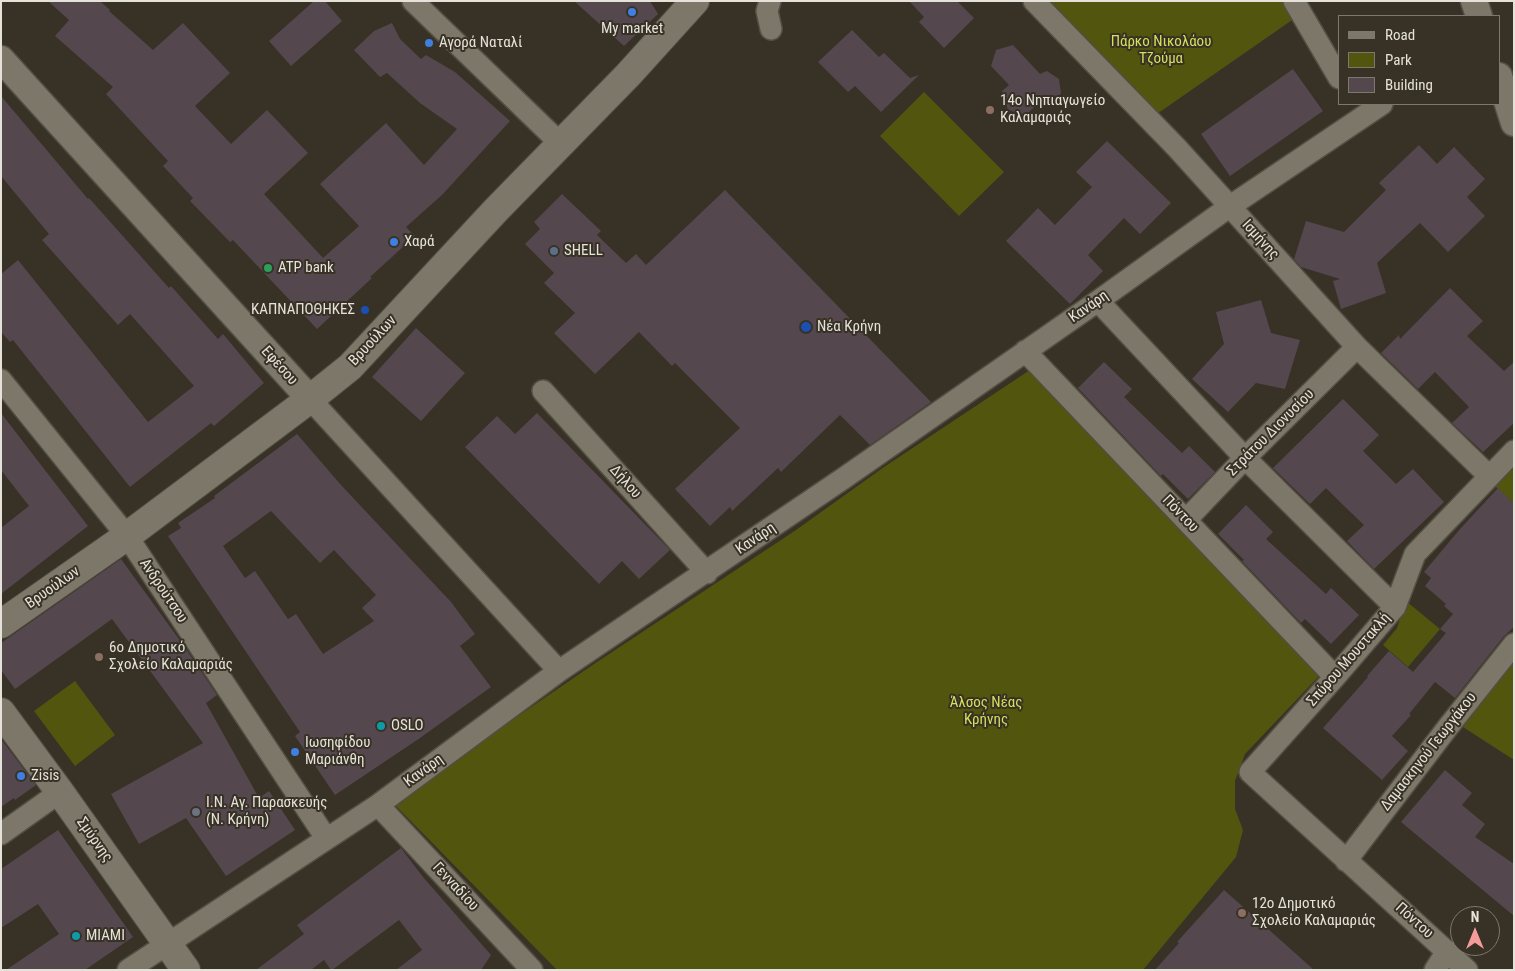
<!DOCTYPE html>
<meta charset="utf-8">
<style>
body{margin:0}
#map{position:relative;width:1515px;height:971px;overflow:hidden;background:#373225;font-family:"Roboto Condensed",sans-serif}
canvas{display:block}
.frame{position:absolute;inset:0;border:2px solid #e5e2da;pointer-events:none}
.legend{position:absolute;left:1338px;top:15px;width:162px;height:90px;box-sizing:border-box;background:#373225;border:1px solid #7d786d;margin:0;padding:6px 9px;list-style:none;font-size:15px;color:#e5e2da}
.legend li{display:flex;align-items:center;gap:10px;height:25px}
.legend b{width:25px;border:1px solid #7d786d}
.north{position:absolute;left:1450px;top:906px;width:50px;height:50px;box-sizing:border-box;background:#373225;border:1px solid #7d786d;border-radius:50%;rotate:0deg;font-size:14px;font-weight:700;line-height:20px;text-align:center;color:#e5e2da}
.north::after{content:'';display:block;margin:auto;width:18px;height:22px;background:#f59b9b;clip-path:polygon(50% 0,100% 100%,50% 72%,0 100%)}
</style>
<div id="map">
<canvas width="1515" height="971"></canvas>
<div class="frame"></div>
<ul class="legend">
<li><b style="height:6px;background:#7d7769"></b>Road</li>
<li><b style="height:14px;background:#52550e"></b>Park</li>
<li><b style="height:14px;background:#55474e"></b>Building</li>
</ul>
<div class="north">N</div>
</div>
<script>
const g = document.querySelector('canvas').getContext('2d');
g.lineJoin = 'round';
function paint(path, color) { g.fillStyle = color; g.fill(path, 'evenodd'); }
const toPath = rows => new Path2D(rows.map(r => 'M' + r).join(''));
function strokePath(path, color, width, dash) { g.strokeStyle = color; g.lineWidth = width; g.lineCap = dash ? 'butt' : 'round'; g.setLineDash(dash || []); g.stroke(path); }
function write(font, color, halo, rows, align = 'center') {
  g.font = font + ' "Roboto Condensed",sans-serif'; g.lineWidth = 4; g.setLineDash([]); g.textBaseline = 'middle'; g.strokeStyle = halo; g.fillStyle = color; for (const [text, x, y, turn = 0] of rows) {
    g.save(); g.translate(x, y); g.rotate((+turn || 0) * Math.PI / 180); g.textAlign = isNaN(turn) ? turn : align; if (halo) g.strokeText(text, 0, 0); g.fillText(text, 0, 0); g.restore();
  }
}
const green = toPath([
 [1042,1,1285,1,1295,18,1154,116],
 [924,92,1004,172,959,216,880,136],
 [1030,370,1322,673,1245,754,1235,781,1235,809,1243,830,1236,857,1143,970,557,970,395,805,505,725,594,664,796,530,884,467],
 [1514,468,1514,504,1495,486],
 [1406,601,1440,629,1408,667,1383,645,1397,628],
 [1514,661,1514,760,1463,727],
 [75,681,115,735,75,766,34,711]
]);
const building = toPath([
 [48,1,100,1,110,10,109,11,153,50,183,23,230,73,195,106,231,144,267,110,308,153,264,194,323,258,359,226,320,184,386,123,424,165,457,129,420,103,387,73,380,77,354,50,374,31,392,23,400,39,421,59,426,55,455,72,510,121,442,195,406,227,415,236,370,277,372,278,317,329,233,240,230,242,190,201,193,198,163,166,168,161,106,94,113,87,55,36,69,20],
 [314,1,325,1,342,21,291,66,269,41],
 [574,1,650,1,658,14,624,46],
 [909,1,957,1,974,18,944,48,919,22,924,17],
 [852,30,879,57,884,53,910,78,919,75,881,112,855,86,848,92,818,62],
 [1013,45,1040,74,1047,71,1059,79,1061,93,1053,104,1038,103,1026,115,1008,110,1002,91,1009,85,991,66,996,50],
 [1293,69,1323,111,1230,176,1201,134],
 [1,96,88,199,89,198,169,288,171,286,218,339,223,334,264,383,214,426,211,423,130,487,13,340,10,342,1,332,1,274,18,260,148,422,194,386,130,314,118,325,42,240,49,234,1,176],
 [1107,141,1171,203,1140,234,1124,218,1088,255,1103,271,1070,304,1006,241,1038,208,1055,225,1092,187,1076,172],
 [1419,145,1437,164,1454,147,1485,179,1467,197,1485,216,1448,252,1420,223,1377,263,1386,293,1341,309,1333,281,1340,279,1301,267,1294,259,1306,221,1344,232,1386,190,1379,183],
 [725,190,931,402,870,445,840,415,781,472,778,468,732,511,730,507,710,526,675,489,740,428,675,363,672,366,639,332,595,374,554,333,575,313,544,283,554,273,525,244,540,229,534,222,562,194,601,231,597,235,626,263,636,254,646,265],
 [1450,288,1483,321,1467,336,1504,371,1514,362,1514,423,1483,452,1452,423,1469,407,1435,372,1418,389,1381,353,1399,335,1400,339],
 [1261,300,1271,333,1300,340,1285,389,1256,383,1228,412,1192,379,1224,344,1216,312],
 [416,328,465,373,421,421,372,377],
 [1104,362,1132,389,1124,397,1182,453,1189,446,1215,472,1188,499,1163,474,1161,476,1078,388],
 [1343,399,1379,435,1363,451,1396,484,1413,469,1444,502,1374,569,1347,541,1364,525,1342,504,1326,488,1310,504,1273,468],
 [1,413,88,526,1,594,1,528,29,506,1,470],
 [537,413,670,550,639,579,622,561,599,584,465,447,497,416,515,434],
 [297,434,341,485,451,602,475,634,460,646,491,687,420,738,335,795,295,736,300,732,168,536,181,528,178,523,215,498,214,496],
 [271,511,320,563,334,550,376,595,362,608,374,621,323,654,296,614,288,619,255,571,245,578,223,546],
 [1498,488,1514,504,1514,627,1504,636,1455,698,1435,682,1409,714,1411,715,1392,736,1408,751,1382,780,1323,728,1368,677,1367,676,1389,651,1413,672,1446,633,1440,629,1453,614,1444,606,1446,604,1425,586,1431,578,1424,572,1460,529],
 [1246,505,1273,532,1266,539,1326,594,1331,588,1359,615,1331,644,1305,619,1301,623,1242,561,1244,560,1218,534],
 [121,559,184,646,217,695,206,703,259,798,269,791,295,830,226,876,186,818,139,844,111,794,203,743,112,619,15,689,1,670,1,643],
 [1,739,36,785,15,800,14,798,1,807],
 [1445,770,1472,793,1462,805,1485,824,1475,837,1514,864,1514,916,1401,822],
 [58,830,133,937,85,970,6,970,59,934,38,904,1,928,1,869],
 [401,848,423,877,491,955,481,970,396,970,422,950,399,920,332,970,331,970,324,960,311,970,256,970,304,934,297,925],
 [1224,890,1276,936,1314,970,1155,970,1179,943,1177,942]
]);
const minor = toPath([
 [413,1,561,144],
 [770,1,767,11,771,29],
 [1034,1,1177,148,1357,347,1489,476],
 [1294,1,1339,78],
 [1098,301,1245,458,1395,607],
 [1025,351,1335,677],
 [1,380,127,536,326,838],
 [543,391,707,573],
 [310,399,559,671],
 [1186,520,1245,458,1357,347],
 [378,805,532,970],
 [1,834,60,792],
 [1346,861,1448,727,1514,644],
 [128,970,378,805,559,671,844,478,1098,301,1229,207,1382,104],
 [1435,970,1447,951],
 [1467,970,1250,772,1335,677,1395,607,1415,554,1514,451]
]);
const tertiary = toPath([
 [1474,1,1479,16],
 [1,59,310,399],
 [1499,76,1514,123]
]);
const secondary = toPath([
 [1,624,127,536,310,399,350,367,496,210,628,75,695,1],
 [1,712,60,792,186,970]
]);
const markers = [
 [632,12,5,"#3f7fe0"],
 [429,43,5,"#3f7fe0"],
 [990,110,5,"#8d6e63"],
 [394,242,5,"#3f7fe0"],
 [554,251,5,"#5c6f8a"],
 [268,268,5,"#2e9e5b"],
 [365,310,5,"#1a4fb4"],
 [806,327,6,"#1a4fb4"],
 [99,657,5,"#8d6e63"],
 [381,726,5,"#0f9aa8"],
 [295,752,5,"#3f7fe0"],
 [21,776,5,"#3f7fe0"],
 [196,812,5,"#6b7280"],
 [1242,913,5,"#8d6e63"],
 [76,936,5,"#0f9aa8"]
];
const poiNames = [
 ["My market",632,29,"center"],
 ["Αγορά Ναταλί",439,43],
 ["14ο Νηπιαγωγείο",1000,101],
 ["Καλαμαριάς",1000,118],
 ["Χαρά",404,242],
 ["SHELL",564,251],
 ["ATP bank",278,268],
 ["ΚΑΠΝΑΠΟΘΗΚΕΣ",355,310,"right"],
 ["Νέα Κρήνη",817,327],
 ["6ο Δημοτικό",109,648],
 ["Σχολείο Καλαμαριάς",109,665],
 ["OSLO",391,726],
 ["Ιωσηφίδου",305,743],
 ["Μαριάνθη",305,760],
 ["Zisis",31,776],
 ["Ι.Ν. Αγ. Παρασκευής",206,803],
 ["(Ν. Κρήνη)",206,820],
 ["12ο Δημοτικό",1252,904],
 ["Σχολείο Καλαμαριάς",1252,921],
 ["MIAMI",86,936]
];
const parkNames = [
 ["Πάρκο Νικολάου",1161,42],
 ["Τζούμα",1161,59],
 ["Άλσος Νέας",986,703],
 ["Κρήνης",986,720]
];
const streetNames = [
 ["Ισμήνης",1260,240,48],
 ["Κανάρη",1089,307,-35],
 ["Βρυούλων",373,341,-47],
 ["Εφέσου",279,366,48],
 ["Στράτου Διονυσίου",1271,433,-45],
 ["Δήλου",625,482,48],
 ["Πόντου",1180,514,46],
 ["Κανάρη",756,539,-34],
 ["Βρυούλων",53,588,-35],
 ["Ανδρούτσου",163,591,56],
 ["Σπύρου Μουστακλή",1349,660,-49],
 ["Δαμασκηνού Γεωργάκου",1429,752,-52],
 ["Κανάρη",424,771,-36],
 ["Σμύρνης",94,840,55],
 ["Γενναδίου",455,887,47],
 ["Πόντου",1414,921,42]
];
paint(green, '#52550e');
paint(building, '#55474e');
strokePath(minor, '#524e43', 24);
strokePath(tertiary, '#524e43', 29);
strokePath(secondary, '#524e43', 30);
strokePath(minor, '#7d7769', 21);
strokePath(tertiary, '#7d7769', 26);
strokePath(secondary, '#7d7769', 28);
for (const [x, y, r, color] of markers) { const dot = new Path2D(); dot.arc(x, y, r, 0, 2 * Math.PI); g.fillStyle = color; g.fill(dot); strokePath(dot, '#373225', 2); }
write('15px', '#e5e2da', '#373225', poiNames, 'left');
write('15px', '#d7df5b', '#373225', parkNames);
write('15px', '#e5e2da', '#373225', streetNames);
</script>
